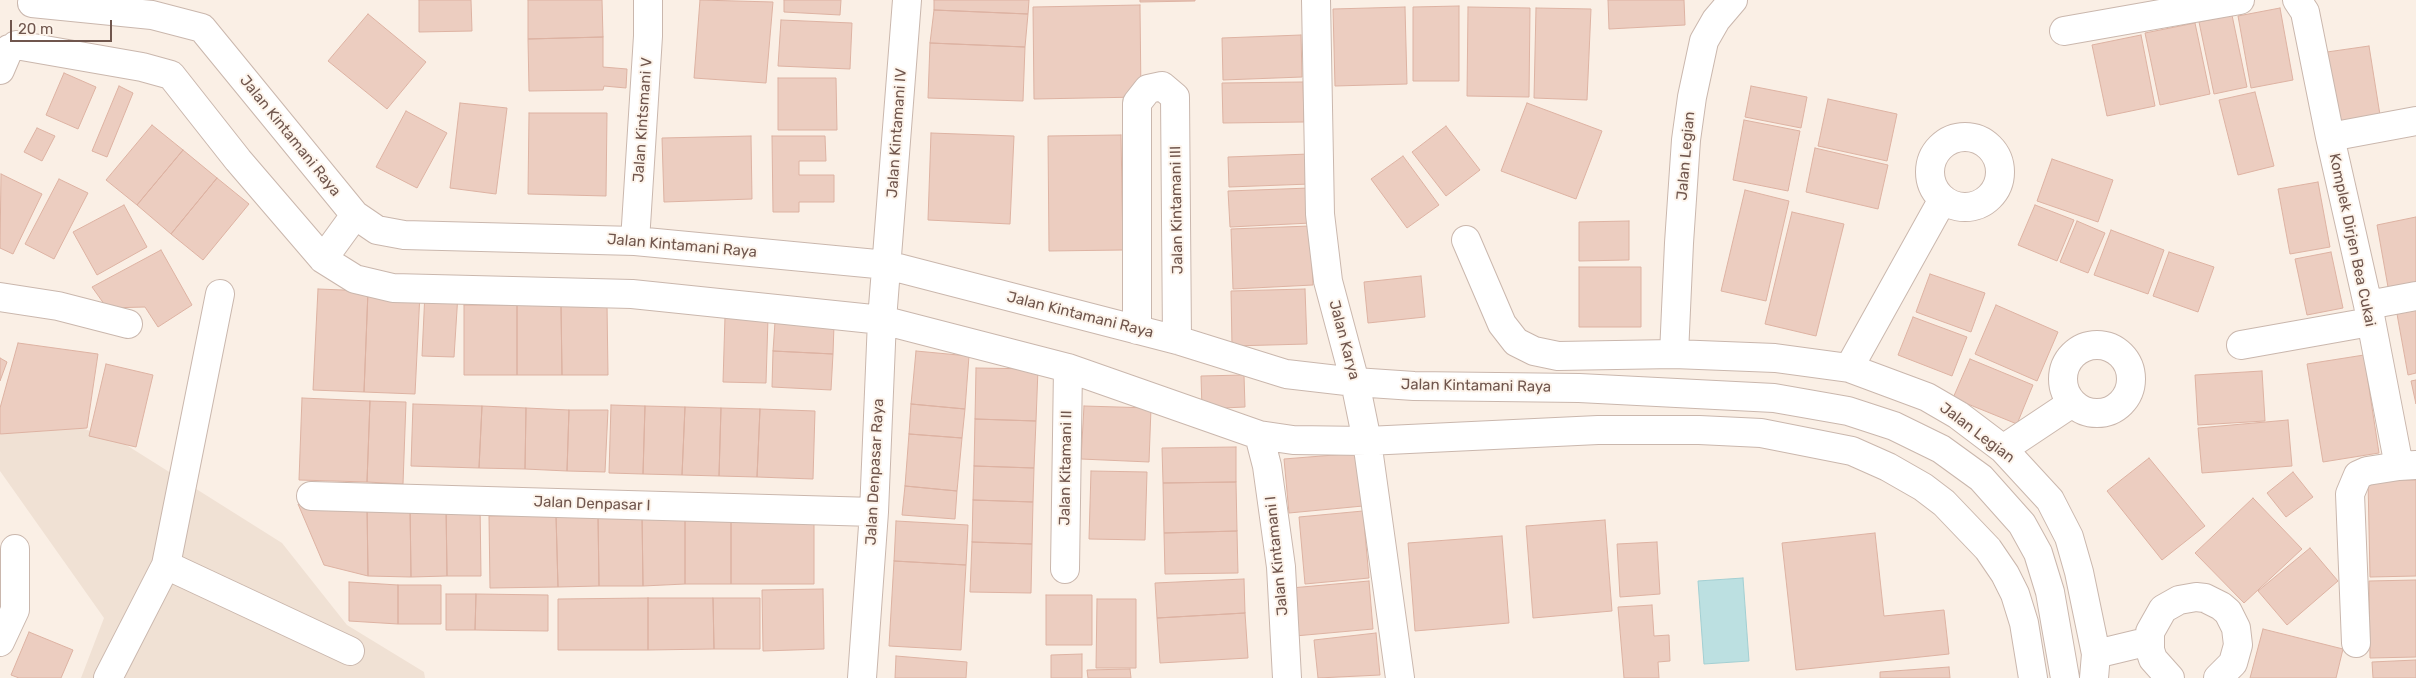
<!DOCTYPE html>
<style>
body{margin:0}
#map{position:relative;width:2416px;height:678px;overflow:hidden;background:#faefe5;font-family:Rubik,sans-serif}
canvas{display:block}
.scale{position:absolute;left:10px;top:20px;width:102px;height:22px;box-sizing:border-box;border:2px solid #70564d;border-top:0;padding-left:6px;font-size:15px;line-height:18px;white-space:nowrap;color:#70564d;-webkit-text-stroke:4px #fdf4eb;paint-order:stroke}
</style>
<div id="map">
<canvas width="2416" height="678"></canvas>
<div class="scale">20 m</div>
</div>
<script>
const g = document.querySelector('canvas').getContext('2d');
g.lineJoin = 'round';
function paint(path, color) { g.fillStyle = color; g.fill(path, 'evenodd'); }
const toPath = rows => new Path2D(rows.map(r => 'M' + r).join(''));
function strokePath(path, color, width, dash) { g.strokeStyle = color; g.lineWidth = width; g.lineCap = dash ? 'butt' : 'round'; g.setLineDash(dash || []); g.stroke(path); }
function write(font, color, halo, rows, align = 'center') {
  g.font = font + ' Rubik,sans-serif'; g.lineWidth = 4; g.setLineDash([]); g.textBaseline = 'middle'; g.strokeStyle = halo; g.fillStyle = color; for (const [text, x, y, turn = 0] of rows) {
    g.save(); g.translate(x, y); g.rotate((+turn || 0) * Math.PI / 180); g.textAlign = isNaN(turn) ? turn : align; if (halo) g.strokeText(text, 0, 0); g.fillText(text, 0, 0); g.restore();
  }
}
const residential = toPath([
 [37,413,120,441,282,543,347,625,424,672,425,678,81,678,104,618,0,471,0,435]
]);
const water = toPath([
 [1743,578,1749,661,1704,664,1698,581,1743,578]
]);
const building = toPath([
 [419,0,471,0,472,31,419,32,419,0],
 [528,0,602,0,603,37,528,39,528,0],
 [700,0,773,2,766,83,694,78,700,0],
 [784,0,841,0,840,15,784,12,784,0],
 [934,0,1029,0,1028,14,934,10,934,0],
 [1140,0,1195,0,1195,1,1140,2,1140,0],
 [1608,0,1684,0,1685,25,1609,29,1608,0],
 [1140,5,1141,97,1034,99,1033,7,1140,5],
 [1459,6,1459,81,1413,81,1413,7,1459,6],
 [1405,7,1407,84,1335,86,1333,9,1405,7],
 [1468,7,1530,8,1529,97,1467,96,1468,7],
 [1536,8,1591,9,1587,100,1534,98,1536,8],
 [2280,8,2293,80,2251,88,2238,16,2280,8],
 [934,10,1028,14,1025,47,930,43,934,10],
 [368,14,426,62,387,109,328,61,368,14],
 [2232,15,2247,87,2214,94,2199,22,2232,15],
 [781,20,852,23,850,69,778,66,781,20],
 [2195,23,2210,94,2160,105,2145,33,2195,23],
 [1301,35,1302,77,1223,80,1222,38,1301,35],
 [2141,35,2155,106,2107,116,2092,45,2141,35],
 [603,37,603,67,627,69,626,88,604,86,603,90,529,91,528,39,603,37],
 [930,43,1025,47,1023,101,928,98,930,43],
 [2369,46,2380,115,2338,122,2327,52,2369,46],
 [64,73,96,87,78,129,46,115,64,73],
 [778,78,836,78,837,130,778,130,778,78],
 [1303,82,1304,122,1223,123,1222,83,1303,82],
 [119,86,133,93,107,157,92,151,119,86],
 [1751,86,1807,97,1801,128,1745,117,1751,86],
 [2255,92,2274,166,2238,175,2219,100,2255,92],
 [1828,99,1897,114,1887,161,1818,146,1828,99],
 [460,103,507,108,496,194,450,188,460,103],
 [1527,103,1602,131,1576,199,1501,171,1527,103],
 [406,111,447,133,417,188,376,167,406,111],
 [529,113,607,113,606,196,528,194,529,113],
 [1744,120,1800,131,1788,191,1733,180,1744,120],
 [152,125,183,150,137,205,106,180,152,125],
 [1446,126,1480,170,1446,196,1412,152,1446,126],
 [37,128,55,136,42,161,24,152,37,128],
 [931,133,1014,136,1010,224,928,220,931,133],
 [1121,135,1123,250,1049,251,1048,136,1121,135],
 [751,136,752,199,664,202,662,138,751,136],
 [772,136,825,136,826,161,799,161,799,175,834,175,834,202,799,202,799,212,773,212,772,136],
 [1815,148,1888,165,1878,209,1806,192,1815,148],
 [183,150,217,178,171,234,137,205,183,150],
 [1309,154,1310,184,1229,187,1228,157,1309,154],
 [1403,156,1439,205,1407,228,1371,179,1403,156],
 [2052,159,2113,180,2098,222,2037,201,2052,159],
 [1,174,42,194,13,254,0,248,1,174],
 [217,178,249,204,203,260,171,234,217,178],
 [59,179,88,193,54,259,25,244,59,179],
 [2318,182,2330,247,2290,254,2278,189,2318,182],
 [1310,188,1311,223,1230,227,1228,191,1310,188],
 [1745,190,1789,201,1766,301,1721,291,1745,190],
 [124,205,147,247,97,275,73,232,124,205],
 [2035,205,2074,220,2057,261,2018,245,2035,205],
 [1792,212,1844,224,1816,336,1765,324,1792,212],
 [2416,217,2416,282,2388,287,2377,225,2416,217],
 [1629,221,1629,260,1579,261,1579,222,1629,221],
 [2077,221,2105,233,2088,273,2060,262,2077,221],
 [1310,226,1313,285,1233,289,1231,229,1310,226],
 [2111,230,2164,250,2148,294,2094,275,2111,230],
 [161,250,192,305,158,327,145,307,107,308,92,287,161,250],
 [2169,252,2214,267,2198,312,2153,296,2169,252],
 [2331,252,2343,308,2307,315,2295,259,2331,252],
 [1579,267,1641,267,1641,327,1579,327,1579,267],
 [1930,274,1985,293,1971,332,1916,312,1930,274],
 [1421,276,1425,317,1368,323,1364,282,1421,276],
 [318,289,368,291,364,392,313,390,318,289],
 [1305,289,1307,344,1232,346,1231,291,1305,289],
 [368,291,420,293,415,394,364,392,368,291],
 [425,292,458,294,454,357,422,356,425,292],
 [561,304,607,304,608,375,562,375,561,304],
 [561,304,562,375,517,375,517,305,561,304],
 [464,305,517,305,517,375,464,375,464,305],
 [1996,305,2058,332,2037,381,1975,354,1996,305],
 [2416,310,2416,373,2408,375,2397,314,2416,310],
 [725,317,768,318,766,383,723,382,725,317],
 [1913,317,1967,337,1952,376,1898,355,1913,317],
 [775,322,834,325,833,354,773,351,775,322],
 [18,343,98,354,87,428,0,434,0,408,18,343],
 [773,351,833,354,831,390,772,387,773,351],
 [916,351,969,356,965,409,911,404,916,351],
 [2364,355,2379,453,2323,462,2307,364,2364,355],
 [0,358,7,362,0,381,0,358],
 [1970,359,2033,385,2017,424,1953,398,1970,359],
 [106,364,153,375,136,447,89,436,106,364],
 [976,368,1038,369,1036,421,975,419,976,368],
 [2262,371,2265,421,2198,425,2195,375,2262,371],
 [1244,375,1245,407,1202,409,1201,376,1244,375],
 [2416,380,2416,404,2411,381,2416,380],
 [302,398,370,401,367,482,299,480,302,398],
 [370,401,406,402,403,484,367,482,370,401],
 [413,404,482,406,479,468,411,466,413,404],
 [911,404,965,409,962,438,909,434,911,404],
 [611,405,645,406,643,474,609,473,611,405],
 [482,406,526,408,525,469,479,468,482,406],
 [645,406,685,407,682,475,643,474,645,406],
 [1084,406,1151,408,1149,462,1081,459,1084,406],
 [685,407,721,408,719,476,682,475,685,407],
 [526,408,569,410,567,471,525,469,526,408],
 [721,408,760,409,757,477,719,476,721,408],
 [760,409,815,411,813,479,757,477,760,409],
 [569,410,608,410,605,472,567,471,569,410],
 [975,419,1036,421,1034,468,974,466,975,419],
 [2288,420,2292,466,2202,473,2198,428,2288,420],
 [909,434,962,438,957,491,905,486,909,434],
 [1236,447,1236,482,1163,483,1162,448,1236,447],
 [1359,453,1363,506,1289,513,1284,459,1359,453],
 [2149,458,2205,526,2162,560,2107,491,2149,458],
 [974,466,1034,468,1033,502,973,500,974,466],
 [1091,471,1147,472,1145,540,1089,539,1091,471],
 [2293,472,2313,497,2286,517,2267,493,2293,472],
 [2368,480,2416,480,2416,576,2370,577,2368,480],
 [1236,482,1237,531,1164,533,1163,483,1236,482],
 [905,486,957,491,955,519,902,515,905,486],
 [2253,498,2302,549,2244,603,2195,553,2253,498],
 [973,500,1033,502,1032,544,972,542,973,500],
 [367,503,410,504,411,577,368,576,367,503],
 [367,503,368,576,324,565,298,504,367,503],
 [446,503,447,576,411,577,410,504,446,503],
 [446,503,480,503,481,576,447,576,446,503],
 [1363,511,1369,578,1305,584,1299,517,1363,511],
 [598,514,642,514,643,586,599,586,598,514],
 [598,514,599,586,558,587,556,515,598,514],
 [642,514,685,514,685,584,643,586,642,514],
 [685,514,731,515,731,584,685,584,685,514],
 [556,515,558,587,490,588,489,516,556,515],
 [731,515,814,517,814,584,731,584,731,515],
 [1605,520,1612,611,1533,618,1526,526,1605,520],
 [896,521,968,525,966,565,894,561,896,521],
 [1237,531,1238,573,1165,574,1164,533,1237,531],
 [1875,533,1884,616,1944,610,1949,654,1796,670,1782,543,1875,533],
 [1502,536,1509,623,1415,631,1408,543,1502,536],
 [972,542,1032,544,1031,593,970,592,972,542],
 [1657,542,1660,594,1620,597,1617,544,1657,542],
 [2310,548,2338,581,2287,625,2258,591,2310,548],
 [894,561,966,565,961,650,889,646,894,561],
 [1244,579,1245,613,1157,618,1155,583,1244,579],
 [2416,580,2416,657,2370,658,2369,581,2416,580],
 [1369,581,1373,629,1295,636,1291,588,1369,581],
 [349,582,398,585,398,624,349,621,349,582],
 [398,585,441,585,441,624,398,624,398,585],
 [823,589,824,649,763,651,762,590,823,589],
 [446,594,476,594,475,630,446,630,446,594],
 [476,594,548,595,548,631,475,630,476,594],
 [1046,595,1092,595,1092,645,1046,645,1046,595],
 [648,598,648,650,558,650,558,599,648,598],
 [648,598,713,598,714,649,648,650,648,598],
 [713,598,760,598,760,649,714,649,713,598],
 [1097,599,1136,599,1136,668,1096,668,1097,599],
 [1652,605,1654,636,1669,635,1670,661,1658,662,1659,678,1624,678,1618,607,1652,605],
 [1245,613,1248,658,1160,663,1157,618,1245,613],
 [2263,629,2343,649,2336,678,2250,678,2263,629],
 [29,632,73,650,61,678,19,678,11,675,29,632],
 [1376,633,1380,675,1318,678,1314,640,1376,633],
 [1082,654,1082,678,1051,678,1051,655,1082,654],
 [896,656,967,662,966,678,895,678,896,656],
 [2416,660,2416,678,2373,678,2372,662,2416,660],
 [1949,667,1950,678,1880,678,1880,672,1949,667],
 [1130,669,1131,678,1088,678,1087,670,1130,669]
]);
const minor = toPath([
 [1316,0,1320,214,1328,281,1355,382,1367,441,1400,678],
 [2297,0,2305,12,2330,137,2368,305,2399,466,2416,465],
 [32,3,152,15,202,28,355,215,377,230,404,235,635,241,887,265,1177,340,1286,374,1355,382,1414,386,1579,388,1774,398,1848,411,1894,426,1941,449,1981,478,2022,524,2038,553,2050,592,2065,678],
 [2064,31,2240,0],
 [16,45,142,67,171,75,238,160,323,259,355,279,393,288,632,294,882,320,1068,368,1259,435,1293,440,1367,441,1598,430,1699,430,1761,433,1852,451,1888,467,1923,487,1944,503,1988,549,2005,574,2015,594,2024,623,2033,678],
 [0,70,9,49],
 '1930 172a35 35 0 1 1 70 0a35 35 0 1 1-70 0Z',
 [2330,137,2416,121],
 [1466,240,1502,324,1516,342,1534,351,1558,356,1674,354,1775,358,1849,368,1927,397,1958,415,2003,449,2050,500,2069,537,2079,572,2096,654,2094,678],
 [635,241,648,36,648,0],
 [323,259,355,215],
 [0,297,58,306,128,324],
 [2368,305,2416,296],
 [1137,330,1137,103,1148,89,1162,86,1175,97,1177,340],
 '2063 379a34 34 0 1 1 68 0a34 34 0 1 1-68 0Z',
 [2241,345,2370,322],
 [1674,354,1679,243,1686,140,1692,97,1704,41,1716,20,1733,0],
 [1849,368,1943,199],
 [1259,435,1267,466,1281,567,1287,678],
 [2003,449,2072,403],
 [311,496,874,512],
 [166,565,350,651],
 [1065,569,1068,368],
 [0,642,15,610,15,549],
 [2356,643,2350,494,2358,475,2367,471,2399,466],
 [2096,654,2150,641],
 [108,678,166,565,220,294],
 [862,678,874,512,882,320,907,0],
 [2170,678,2153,659,2150,650,2150,632,2163,609,2179,600,2196,597,2205,598,2221,606,2228,612,2236,628,2238,645,2233,663,2218,678]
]);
const streetNames = [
 ["Jalan Kintsmani V",643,120,-86],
 ["Jalan Kintamani IV",897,133,-86],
 ["Jalan Kintamani Raya",290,136,51],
 ["Jalan Legian",1686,156,-85],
 ["Jalan Kintamani III",1177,210,-91],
 ["Komplek Dirjen Bea Cukai",2352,240,78],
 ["Jalan Kintamani Raya",682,246,5],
 ["Jalan Kintamani Raya",1080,315,14],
 ["Jalan Karya",1344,340,75],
 ["Jalan Kintamani Raya",1476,386,1],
 ["Jalan Legian",1977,433,37],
 ["Jalan Kitamani II",1066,468,-89],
 ["Jalan Denpasar Raya",875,472,-87],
 ["Jalan Denpasar I",592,504,2],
 ["Jalan Kintamani I",1277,556,-96]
];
paint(residential, '#f0e1d4');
paint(water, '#bce0e1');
strokePath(water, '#a3cfd2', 1);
paint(building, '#eccdc0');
strokePath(building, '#ddb2a2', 1);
strokePath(minor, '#cab7ad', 30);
strokePath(minor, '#fff', 28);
write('15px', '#70564d', '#fdf4eb', streetNames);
</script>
